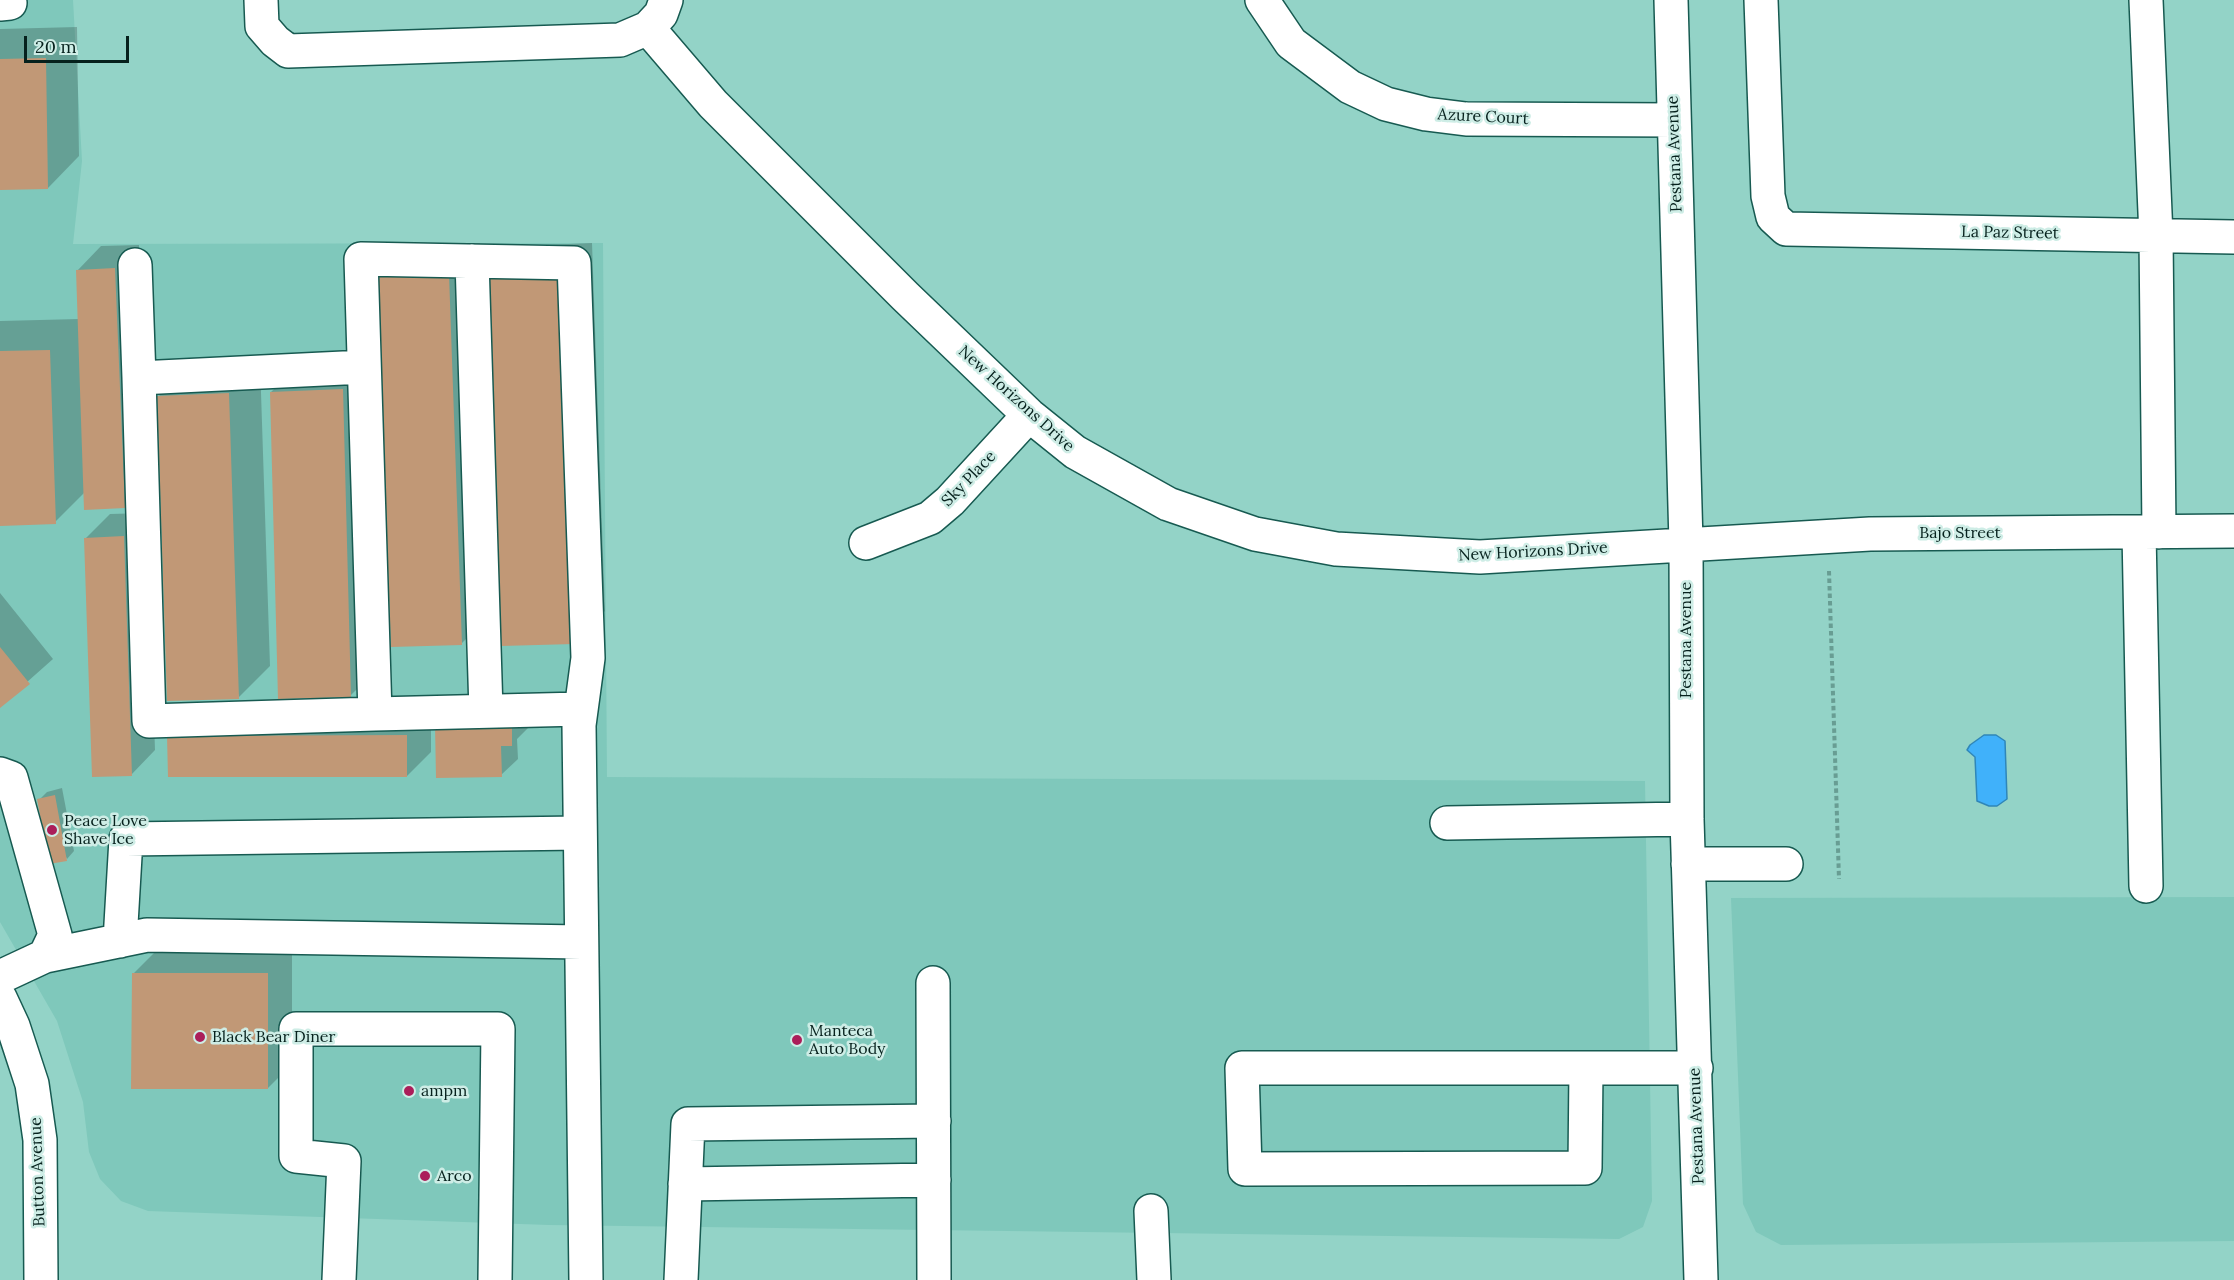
<!DOCTYPE html>
<style>
body{margin:0}
#map{position:relative;width:2234px;height:1280px;overflow:hidden;background:#93d3c7;font-family:Lora,serif}
canvas{display:block}
.scale{position:absolute;left:24px;top:36px;width:105px;height:27px;box-sizing:border-box;border:3px solid #06211d;border-top:0;padding-left:8px;font-size:18px;line-height:21px;white-space:nowrap;color:#06211d;-webkit-text-stroke:4px #ceede6;paint-order:stroke}
</style>
<div id="map">
<canvas width="2234" height="1280"></canvas>
<div class="scale">20 m</div>
</div>
<script>
const g = document.querySelector('canvas').getContext('2d');
g.lineJoin = 'round';
function paint(path, color) { g.fillStyle = color; g.fill(path, 'evenodd'); }
const toPath = rows => new Path2D(rows.map(r => 'M' + r).join(''));
function strokePath(path, color, width, dash) { g.strokeStyle = color; g.lineWidth = width; g.lineCap = dash ? 'butt' : 'round'; g.setLineDash(dash || []); g.stroke(path); }
function write(font, color, halo, rows, align = 'center') {
  g.font = font + ' Lora,serif'; g.lineWidth = 5; g.setLineDash([]); g.textBaseline = 'middle'; g.strokeStyle = halo; g.fillStyle = color; for (const [text, x, y, turn = 0] of rows) {
    g.save(); g.translate(x, y); g.rotate((+turn || 0) * Math.PI / 180); g.textAlign = isNaN(turn) ? turn : align; if (halo) g.strokeText(text, 0, 0); g.fillText(text, 0, 0); g.restore();
  }
}
const built = toPath([
 [0,0,73,0,82,161,73,244,603,243,607,777,1645,781,1652,1201,1643,1227,1619,1239,549,1225,148,1211,121,1201,100,1179,89,1152,83,1102,57,1021,0,922],
 [2234,897,2234,1241,1781,1245,1756,1232,1743,1204,1731,898]
]);
const water = toPath([
 [1984,735,1996,735,2005,741,2007,799,1997,806,1989,806,1977,801,1975,757,1967,750,1970,745,1984,735]
]);
const shadow = toPath([
 [77,27,79,156,48,188,0,189,0,29],
 [480,243,493,612,462,643,379,278,410,246],
 [592,243,605,611,574,642,521,246],
 [139,245,148,483,124,507,85,492,55,522,0,525,0,321,79,319,77,271,101,246],
 [374,359,382,664,351,695,271,392,303,361],
 [260,362,270,666,239,697,159,396,190,365],
 [147,513,155,750,131,775,86,538,110,514],
 [0,593,53,659,0,706],
 [528,707,528,728,517,739,518,759,501,775,437,776],
 [431,712,431,752,407,776,169,737],
 [62,788,74,851,67,859,39,800,47,792],
 [157,950,292,950,292,1064,268,1088,133,974]
]);
const building = toPath([
 [46,58,48,189,0,190,0,59],
 [115,268,125,508,84,510,76,270],
 [449,274,462,645,391,647,377,277],
 [561,274,574,644,501,646,488,277],
 [50,350,56,524,0,526,0,351],
 [343,389,351,697,278,699,270,392],
 [229,393,239,699,167,701,157,396],
 [124,536,132,776,92,777,84,538],
 [0,647,30,684,0,708],
 [512,723,512,746,501,746,502,777,436,778,435,724],
 [407,735,407,777,168,777,167,736],
 [55,795,67,861,49,864,37,799],
 [132,973,268,973,268,1089,131,1089]
]);
const path = toPath([
 [1829,571,1839,879]
]);
const minor = toPath([
 [261,0,262,26,275,41,288,51,620,40,648,28,661,14,666,0],
 [1262,0,1291,43,1350,87,1386,104,1426,114,1466,119,1674,120],
 [1671,0,1686,543,1687,819,1701,1280],
 [1761,0,1768,196,1773,217,1786,229,2234,237],
 [2146,0,2156,236,2159,532],
 [0,4,10,3],
 [648,28,713,104,905,296,1029,415,1075,452,1168,504,1255,534,1336,549,1480,557,1870,534,2234,531],
 [472,261,486,711],
 [135,265,139,378],
 [364,367,139,378,149,721,375,714],
 [2139,532,2146,886],
 [866,543,930,518,950,501,1029,415],
 [581,709,375,714,361,259,574,263,588,658,579,725,586,1280],
 [0,774,11,778,55,935,45,956,0,977],
 [1447,823,1687,819],
 [1688,864,1786,864],
 [120,941,126,839,580,833],
 [45,956,147,935,581,942],
 [933,983,934,1280],
 [0,998,13,1026,32,1084,40,1140,41,1280],
 [1586,1068,1585,1168,1245,1169,1242,1068,1696,1068],
 [685,1184,934,1180],
 [1151,1211,1154,1280],
 [339,1280,344,1161,296,1156,296,1029,498,1029,495,1280],
 [681,1280,688,1124,934,1121]
]);
const markers = [
 [52,830,6,"#ab1e5a"],
 [200,1037,6,"#ab1e5a"],
 [797,1040,6,"#ab1e5a"],
 [409,1091,6,"#ab1e5a"],
 [425,1176,6,"#ab1e5a"]
];
const streetNames = [
 ["Azure Court",1483,117,3],
 ["Pestana Avenue",1675,154,-92],
 ["La Paz Street",2010,233,1],
 ["New Horizons Drive",1016,399,42],
 ["Sky Place",969,479,-46],
 ["Bajo Street",1960,533],
 ["New Horizons Drive",1533,552,-3],
 ["Pestana Avenue",1686,640,-90],
 ["Pestana Avenue",1697,1126,-92],
 ["Button Avenue",38,1172,-92]
];
const poiNames = [
 ["Peace Love",64,821],
 ["Shave Ice",64,839],
 ["Manteca",809,1031],
 ["Auto Body",809,1049],
 ["Black Bear Diner",212,1037],
 ["ampm",421,1091],
 ["Arco",437,1176]
];
paint(built, '#7fc8bb');
paint(water, '#40b1fa');
strokePath(water, '#2f86b8', 1.5);
paint(shadow, '#0003');
paint(building, '#c19876');
strokePath(minor, '#175a51', 36);
strokePath(path, '#689d93', 4, [4.5, 3]);
strokePath(minor, '#fff', 33);
for (const [x, y, r, color] of markers) { const dot = new Path2D(); dot.arc(x, y, r, 0, 2 * Math.PI); g.fillStyle = color; g.fill(dot); strokePath(dot, '#ceede6', 2); }
write('16px', '#06211d', '#ceede6', streetNames);
write('16px', '#06211d', '#ceede6', poiNames, 'left');
</script>
